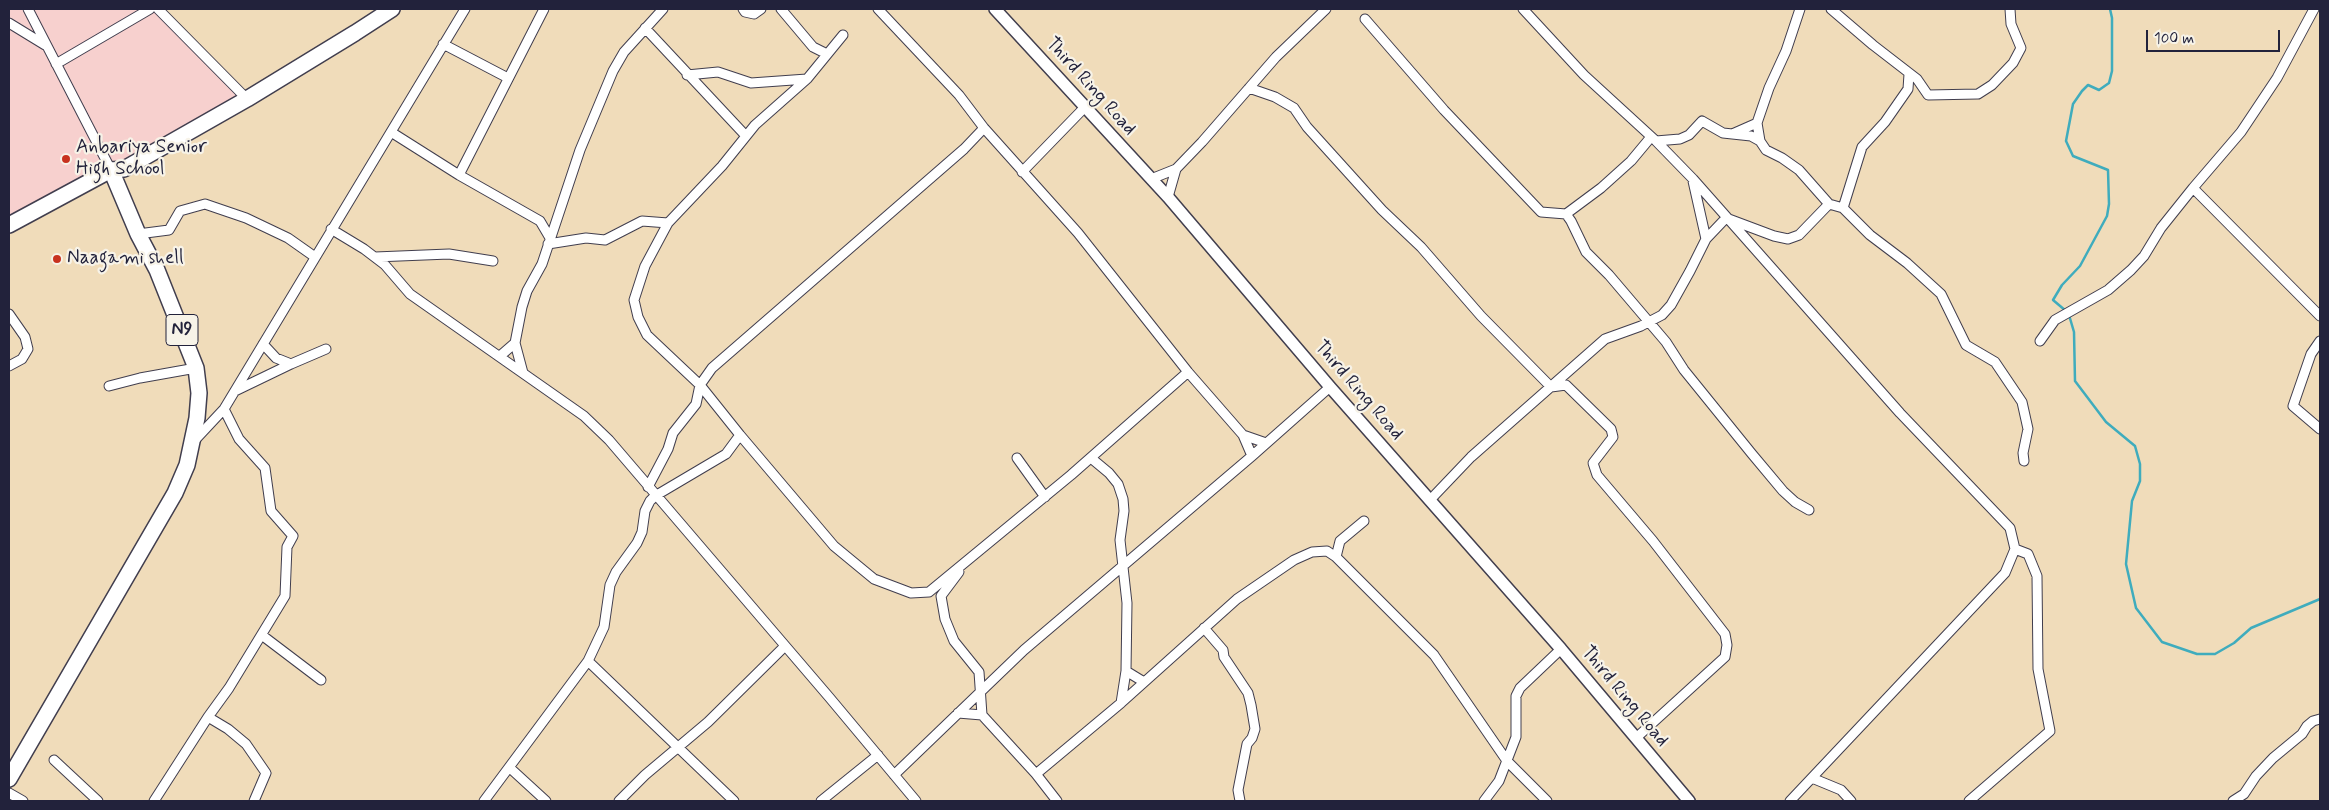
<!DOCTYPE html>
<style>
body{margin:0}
#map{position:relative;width:2329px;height:810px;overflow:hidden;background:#f0dcba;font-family:Mynerve,sans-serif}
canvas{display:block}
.frame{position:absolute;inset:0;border:10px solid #22223b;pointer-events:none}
.scale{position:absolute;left:2146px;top:30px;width:134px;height:22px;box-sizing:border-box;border:2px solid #22223b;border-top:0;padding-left:6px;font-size:15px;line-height:18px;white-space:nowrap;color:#22223b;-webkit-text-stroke:4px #f7f3e8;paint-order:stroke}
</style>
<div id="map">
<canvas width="2329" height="810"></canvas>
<div class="frame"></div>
<div class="scale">100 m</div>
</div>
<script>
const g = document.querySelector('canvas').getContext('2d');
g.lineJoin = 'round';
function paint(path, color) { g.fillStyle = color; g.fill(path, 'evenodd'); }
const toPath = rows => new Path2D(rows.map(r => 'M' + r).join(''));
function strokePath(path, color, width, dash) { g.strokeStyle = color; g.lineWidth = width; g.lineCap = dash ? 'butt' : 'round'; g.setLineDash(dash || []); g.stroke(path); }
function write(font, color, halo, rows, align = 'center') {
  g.font = font + ' Mynerve,sans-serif'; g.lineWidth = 4.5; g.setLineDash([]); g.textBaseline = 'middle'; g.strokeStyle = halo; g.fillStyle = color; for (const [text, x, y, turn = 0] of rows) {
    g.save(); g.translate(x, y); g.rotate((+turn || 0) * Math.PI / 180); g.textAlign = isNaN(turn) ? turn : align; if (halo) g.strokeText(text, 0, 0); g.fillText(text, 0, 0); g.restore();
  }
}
const built = toPath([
 [9,9,157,9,239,95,9,223]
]);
const stream = toPath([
 [2066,311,2053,300,2062,285,2080,266,2107,216,2109,204,2108,170,2073,156,2066,141,2073,104,2082,91,2088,85,2099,90,2109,83,2112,71,2112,18,2110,9],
 [2069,315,2074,332,2075,381,2106,422,2135,446,2140,464,2140,481,2132,501,2126,564,2136,608,2162,642,2197,654,2215,654,2234,643,2251,628,2320,599]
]);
const minor = toPath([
 [28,9,111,170],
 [158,9,247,99],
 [743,9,745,12,754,14,761,9],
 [781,9,813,47,827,54],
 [878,9,959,95,984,128,1078,233,1188,372,1243,435,1252,456],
 [1523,9,1584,75,1656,141,1693,179,1900,413,2010,528,2015,549,2005,573,1790,801],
 [1831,9,1873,45,1917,79,1928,95,1978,94,1992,85,2013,63,2021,48,2011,24,2010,9],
 [1365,19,1444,110,1541,212,1566,214,1571,221,1586,252,1609,275,1666,342,1684,370,1752,454,1783,491,1795,502,1809,510],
 [9,23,45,45],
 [645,28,746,136],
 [443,44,508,78],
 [56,64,150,9],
 [687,75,718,72,751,83,807,79],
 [1249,88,1275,97,1294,108,1307,127,1382,210,1421,247,1481,316,1551,387,1566,385,1611,429,1613,437,1593,463,1597,475,1653,541,1725,634,1727,645,1725,657,1636,738],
 [984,128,964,149,712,368,700,385,740,435,834,546,874,579,911,593,929,592,1071,475,1188,372],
 [391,132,459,175,540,221,550,238],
 [1732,134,1757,123],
 [1656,141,1680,139,1689,135,1702,121,1723,133,1751,136,1760,141,1766,150,1782,158,1799,170,1829,204,1843,208,1870,235,1907,263,1941,294,1966,345,1995,362,2022,402,2028,429,2023,453,2024,461],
 [1760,141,1757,123,1769,88,1786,51,1800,9],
 [1022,172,1085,107],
 [459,175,544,9],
 [1151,179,1176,169,1202,142,1276,57,1326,9],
 [1693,181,1706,239],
 [2193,188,2320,316],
 [1168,197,1176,169],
 [1843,208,1862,147,1885,122,1908,89,1909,74],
 [1566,214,1601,188,1631,161,1651,137],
 [331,229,364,249,385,265,410,294,584,416,609,440,829,697,916,801],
 [138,234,169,230,180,211,205,204,246,218,288,238,315,257],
 [548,244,586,238,605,240,642,221,668,223],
 [375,257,449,254,493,261],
 [9,314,25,337,28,349,22,359,9,366],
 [2040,341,2055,320,2108,290,2131,270,2144,256,2161,228,2193,188,2241,132,2277,78,2314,9],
 [2320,341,2311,354,2293,406,2320,429],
 [263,344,276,358,291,364,326,349],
 [500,356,515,343],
 [523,373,515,343,522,307,527,291,542,264,580,150,613,71,624,52,663,9],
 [109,386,140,378,196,368],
 [235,391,291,364],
 [1243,435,1266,443],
 [195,440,224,409,465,9],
 [1017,458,1045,497],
 [1091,458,1109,473,1118,484,1123,499,1124,511,1120,540,1127,603,1126,671,1121,703],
 [648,487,668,449,673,433,696,404,700,385,647,335,638,317,634,300,645,266,668,223,722,166,755,125,807,79,843,35],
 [1430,500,1471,457,1605,339,1641,326,1662,315,1671,305,1690,271,1706,239,1726,218,1774,236,1788,239,1799,235,1829,204],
 [1336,557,1340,541,1364,521],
 [959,572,941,596,945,619,954,641,979,672,982,715,1036,774,1121,703,1237,599,1294,560,1312,552,1327,551,1336,557,1434,655,1507,761,1547,801],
 [1204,628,1223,650,1224,657,1248,693,1251,705,1255,729,1252,738,1247,744,1238,790,1240,801],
 [263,636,321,680],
 [588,661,734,801],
 [1126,671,1144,682],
 [958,713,982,715],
 [208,717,228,729,246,744,266,773,254,801],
 [54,760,98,801],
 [510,768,546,801],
 [1036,774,1057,801],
 [894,775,1024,650,1252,456,1330,387],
 [1812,778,1841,790,1851,801],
 [9,793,23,801],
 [154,801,208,717,229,688,285,596,287,547,293,536,271,511,265,468,239,439,224,409],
 [484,801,588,661,604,627,610,585,616,572,637,543,642,532,645,511,650,501,655,496,726,454,740,435],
 [619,801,645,775,708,722,785,646],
 [821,801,878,755],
 [1484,801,1499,781,1516,737,1516,696,1520,688,1561,649],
 [1969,801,2050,731,2038,669,2037,576,2028,554,2015,549],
 [2233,801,2244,794,2256,776,2273,758,2302,734,2307,726,2313,721,2320,719]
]);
const tertiary = toPath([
 [995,9,1168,197,1330,387,1561,649,1689,801]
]);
const primary = toPath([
 [9,225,111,170]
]);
const trunk = toPath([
 [9,779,175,493,187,465,197,418,199,393,196,368,157,270,138,234,111,170,124,169,247,99,355,33,392,9]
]);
const markers = [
 [66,159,5,"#c8321e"],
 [57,259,5,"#c8321e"]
];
const shields = [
 [182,330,32]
];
const shieldNames = [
 ["N9",182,330]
];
const streetNames = [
 ["Third Ring Road",1090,87,48],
 ["Third Ring Road",1358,391,49],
 ["Third Ring Road",1624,697,50]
];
const poiNames = [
 ["Anbariya Senior",76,148],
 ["High School",76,170],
 ["Naagami shell",67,259]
];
paint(built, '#f7d0ce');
strokePath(stream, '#3facbd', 2.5);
strokePath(minor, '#413e4e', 11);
strokePath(tertiary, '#413e4e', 14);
strokePath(primary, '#413e4e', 18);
strokePath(trunk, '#413e4e', 18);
strokePath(minor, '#fff', 9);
strokePath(tertiary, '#fff', 11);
strokePath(primary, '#fff', 15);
strokePath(trunk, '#fff', 15);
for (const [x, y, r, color] of markers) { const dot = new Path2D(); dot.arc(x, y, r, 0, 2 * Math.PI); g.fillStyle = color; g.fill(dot); strokePath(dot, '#f7f3e8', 2); }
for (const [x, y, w] of shields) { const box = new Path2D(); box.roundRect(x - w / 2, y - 15.5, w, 31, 4); g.fillStyle = '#f7f3e8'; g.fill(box); strokePath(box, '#22223b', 1); }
write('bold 18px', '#22223b', null, shieldNames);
write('19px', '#22223b', '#f7f3e8', streetNames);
write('19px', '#22223b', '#f7f3e8', poiNames, 'left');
</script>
